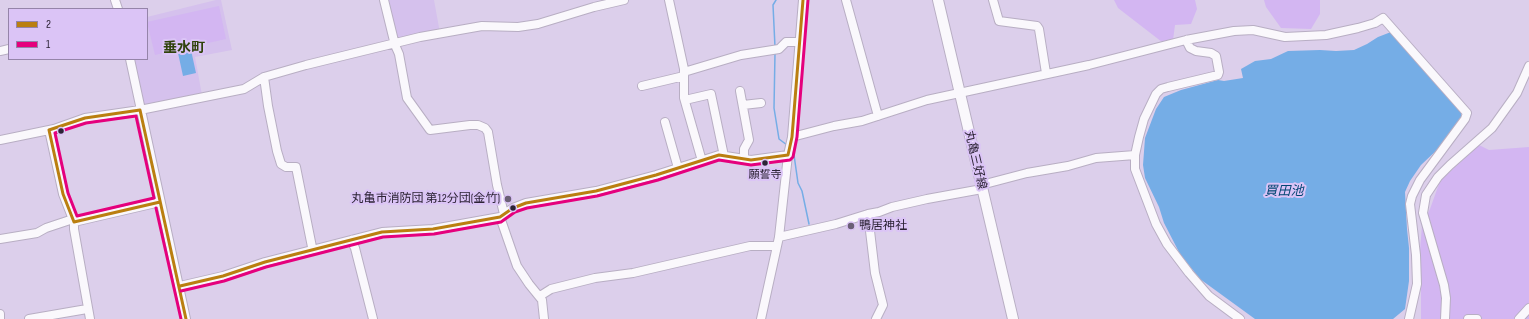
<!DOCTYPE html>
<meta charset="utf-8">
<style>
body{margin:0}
#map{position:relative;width:1529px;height:319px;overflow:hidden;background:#dccfeb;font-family:"Sofia Sans Condensed",sans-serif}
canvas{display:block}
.legend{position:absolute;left:8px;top:8px;width:140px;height:52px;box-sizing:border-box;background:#dbc4f6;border:1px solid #9584a9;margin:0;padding:5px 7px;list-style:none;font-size:12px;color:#2c2335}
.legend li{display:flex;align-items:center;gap:8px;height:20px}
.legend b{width:20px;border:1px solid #9584a9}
</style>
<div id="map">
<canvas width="1529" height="319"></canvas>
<ul class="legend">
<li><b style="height:5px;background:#ba7f10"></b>2</li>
<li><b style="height:5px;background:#e5007d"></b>1</li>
</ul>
</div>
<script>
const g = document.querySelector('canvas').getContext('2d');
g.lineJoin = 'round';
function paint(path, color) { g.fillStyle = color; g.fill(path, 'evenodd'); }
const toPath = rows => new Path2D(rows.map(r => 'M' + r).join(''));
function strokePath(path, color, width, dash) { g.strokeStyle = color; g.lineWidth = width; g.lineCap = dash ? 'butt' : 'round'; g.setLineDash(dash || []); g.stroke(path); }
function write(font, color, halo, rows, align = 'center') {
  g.font = font + ' "Sofia Sans Condensed","Noto Sans JP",sans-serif'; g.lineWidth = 4; g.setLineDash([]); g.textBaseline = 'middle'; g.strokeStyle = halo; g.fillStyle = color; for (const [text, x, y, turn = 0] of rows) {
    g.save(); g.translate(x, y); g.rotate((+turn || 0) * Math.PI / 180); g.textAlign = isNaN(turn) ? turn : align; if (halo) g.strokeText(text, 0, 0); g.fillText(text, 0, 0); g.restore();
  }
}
const built = toPath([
 [216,0,221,0,232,50,195,57,202,95,140,107,131,59,147,59,147,17],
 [388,0,434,0,440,33,396,41]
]);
const green = toPath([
 [1114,0,1195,0,1197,9,1191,24,1175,25,1173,40,1162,42,1118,8],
 [1264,0,1320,0,1320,14,1311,29,1281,28,1266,7],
 [219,6,226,39,155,55,147,22],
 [1479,145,1489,150,1529,147,1529,319,1421,319,1421,287,1419,263,1422,225,1430,209,1440,181]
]);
const water = toPath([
 [1391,32,1460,108,1462,119,1440,147,1421,165,1410,181,1405,192,1407,229,1409,248,1409,281,1405,309,1393,319,1255,319,1200,279,1180,254,1164,223,1159,207,1145,178,1143,165,1145,138,1156,109,1164,97,1181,90,1218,80,1224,81,1243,78,1241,69,1255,61,1271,59,1288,51,1320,50,1336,51,1354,50,1367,44,1378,37],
 [191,50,196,73,183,76,178,53]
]);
const stream = toPath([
 [775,47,773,5,776,0],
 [775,53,774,108,779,139,787,145],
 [794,155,798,183,802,191,809,224]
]);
const minor = toPath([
 [115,0,118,9],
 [384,0,395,45,399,54,407,98,430,130,470,125,478,125,485,128,488,132,497,185,504,214],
 [669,0,684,69,684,98,702,161],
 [846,0,878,116],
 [993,0,999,21,1037,26,1039,29,1046,73],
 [1186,40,1190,48,1196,51,1211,53,1216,56,1219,72,1218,75,1168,87,1161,89,1156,94,1144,119,1139,137,1135,155,1135,169,1156,224,1167,244,1189,273,1209,296,1240,319],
 [0,51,9,49],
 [130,59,186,319],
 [684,72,741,55,779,49,786,42,800,42],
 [264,77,268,106,277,151,281,164,286,167,296,167,312,247,316,250],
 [642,86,684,76],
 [740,91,749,140,744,149,744,159],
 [685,100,711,94,724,156],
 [743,105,761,103],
 [665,122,678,168],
 [49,130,63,194,74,222,74,229,90,319],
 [792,137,834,126,862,121,927,100,1089,65,1186,40,1234,31,1253,30,1285,37,1326,35,1358,28,1375,23,1383,18,1467,113,1465,119,1420,180,1412,196,1410,204,1416,255,1417,284,1409,319],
 [0,140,54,129,85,118,140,110,244,89,264,77,306,65,420,37,482,26,518,27,538,24,594,7,624,0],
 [868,214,875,273,883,305,876,319],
 [500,217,517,266,529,284,542,300,544,319],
 [74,222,160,202],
 [779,237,836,224,868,214,879,212,892,207,927,199,982,189,985,184,1027,173,1068,166,1096,158,1135,155],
 [0,239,37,233,46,228,73,219],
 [351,240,355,248,373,319],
 [180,286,223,276,265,262,382,232,433,229,500,217,513,208,526,203,596,191,656,175,719,155,751,160,788,155],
 [540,296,551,289,595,278,633,273,750,246,777,246],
 [0,314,0,319],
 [29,319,87,309],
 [761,319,779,237,788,155,792,137,803,0],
 [1445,319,1446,298,1444,285,1423,213,1426,195,1438,177,1450,165,1492,128,1517,93,1529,66],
 [1468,319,1477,319],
 [1519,319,1529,308]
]);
const major = toPath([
 [938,0,1013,319]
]);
const bus1 = toPath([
 [160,202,74,222,63,194,49,130,85,118,140,110,186,319],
 [180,286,223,276,265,262,382,232,433,229,500,217,513,208,526,203,596,191,656,175,719,155,751,160,788,155,792,137,803,0]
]);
const bus2 = toPath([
 [136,116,154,198,77,216,68,193,55,133,86,123,136,116],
 [156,208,181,319],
 [181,291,224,281,266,267,383,237,434,234,501,222,515,212,527,208,597,196,658,180,719,160,751,165,790,160,793,157,797,137,808,0]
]);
const markers = [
 [61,131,3.5,"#2c2335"],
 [765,163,3.5,"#2c2335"],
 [508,199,4,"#6a5f75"],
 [513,208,3.5,"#2c2335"],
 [851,226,4,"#6a5f75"]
];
const busNames = [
 ["願誓寺",765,175]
];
const streetNames = [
 ["丸亀三好線",975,160,77]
];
const poiNames = [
 ["丸亀市消防団 第12分団(金竹)",500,199],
 ["鴨居神社",859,226,"left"]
];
const waterNames = [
 ["買田池",1284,192]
];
const quarterNames = [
 ["垂水町",184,48]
];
paint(built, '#d5c1ed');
paint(green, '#d3b6f2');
paint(water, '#75ade6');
strokePath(stream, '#75ade6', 1.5);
strokePath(minor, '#b8aec3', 10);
strokePath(major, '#b8aec3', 12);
strokePath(minor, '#faf8fc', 8);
strokePath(major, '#faf8fc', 10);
strokePath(bus1, '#ba7f10', 3);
strokePath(bus2, '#e5007d', 3);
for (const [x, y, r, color] of markers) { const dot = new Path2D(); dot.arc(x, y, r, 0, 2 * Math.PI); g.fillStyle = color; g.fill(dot); strokePath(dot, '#dbc4f6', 1.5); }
write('11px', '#2c2335', '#dbc4f6', busNames);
write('12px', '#2c2335', '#dbc4f6', streetNames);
write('12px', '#2c2335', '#dbc4f6', poiNames, 'right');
write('italic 13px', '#014572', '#dbc4f6', waterNames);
write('bold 14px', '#30420b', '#dbc4f6', quarterNames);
</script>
